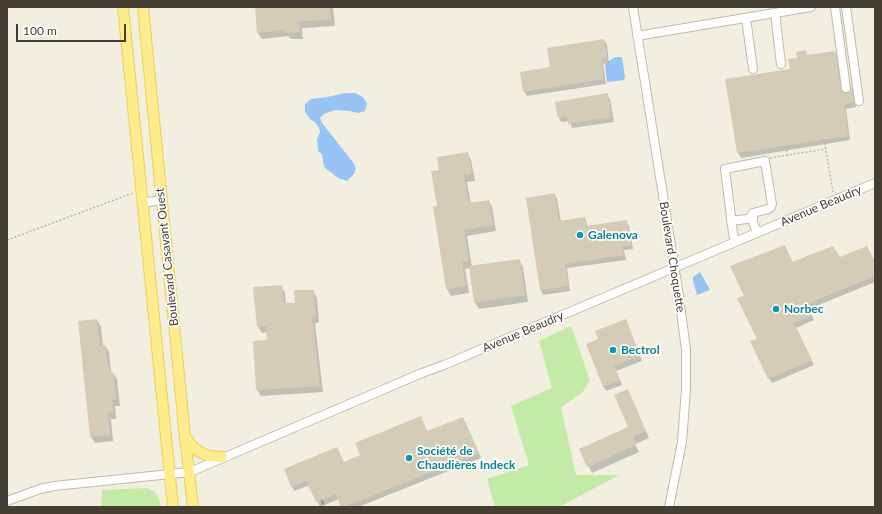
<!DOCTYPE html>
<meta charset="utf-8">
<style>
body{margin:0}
#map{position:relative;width:882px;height:514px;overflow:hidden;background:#f2efe1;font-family:Lato,sans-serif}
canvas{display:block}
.frame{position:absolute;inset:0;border:8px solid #443f32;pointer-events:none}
.scale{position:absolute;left:16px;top:24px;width:110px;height:18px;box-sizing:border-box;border:2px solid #443f32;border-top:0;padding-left:5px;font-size:12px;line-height:14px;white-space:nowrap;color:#443f32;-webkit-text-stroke:3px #fff;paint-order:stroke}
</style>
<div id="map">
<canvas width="882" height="514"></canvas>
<div class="frame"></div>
<div class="scale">100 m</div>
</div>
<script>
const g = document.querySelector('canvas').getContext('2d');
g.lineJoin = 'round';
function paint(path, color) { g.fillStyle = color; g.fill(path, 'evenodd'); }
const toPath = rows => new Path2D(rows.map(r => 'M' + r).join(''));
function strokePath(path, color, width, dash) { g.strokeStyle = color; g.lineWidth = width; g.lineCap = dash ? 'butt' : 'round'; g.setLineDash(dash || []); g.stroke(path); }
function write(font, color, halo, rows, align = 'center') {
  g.font = font + ' Lato,sans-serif'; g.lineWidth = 3.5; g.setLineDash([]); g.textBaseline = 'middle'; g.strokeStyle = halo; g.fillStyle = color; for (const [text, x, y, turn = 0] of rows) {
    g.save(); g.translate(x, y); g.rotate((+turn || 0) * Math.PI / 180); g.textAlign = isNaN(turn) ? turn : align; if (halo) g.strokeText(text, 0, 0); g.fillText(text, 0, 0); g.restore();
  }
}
const green = toPath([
 [571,326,590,380,582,393,561,407,576,475,619,475,559,507,495,507,487,479,529,465,511,406,552,388,539,341],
 [147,488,155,492,160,502,160,507,101,507,102,490]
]);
const water = toPath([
 [617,57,622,57,625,78,624,80,607,82,605,65,613,58],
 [345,93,355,93,363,97,367,103,365,111,358,113,350,111,335,110,324,114,320,118,322,123,352,161,356,168,354,174,347,181,338,178,324,167,322,154,318,151,317,139,320,132,319,128,315,122,310,119,305,112,305,104,311,99,327,97],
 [700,272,710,290,697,295,693,281,693,277]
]);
const shadow = toPath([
 [256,7,333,7,335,26,302,28,303,39,291,39,288,36,262,39,258,33],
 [604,40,607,45,609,63,603,64,606,84,527,96,524,91,551,68],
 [806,52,808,56,835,52,837,56,842,89,851,88,854,93,856,107,846,109,850,140,741,158,738,153,727,80,791,70,798,58],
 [607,95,610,99,614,122,572,128,569,121,561,122,559,118],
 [468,153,471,160,475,181,467,182,471,204,489,201,492,207,496,231,467,236,472,267,519,260,523,267,528,302,479,309,475,302,470,268,465,269,469,293,451,296,447,289,434,208,438,207,440,171],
 [555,194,557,199,561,222,585,218,588,227,626,221,629,226,633,249,624,250,626,260,567,268,570,291,543,295,541,290,527,199],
 [785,247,793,263,839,259,875,263,875,282,809,309,814,320,796,328,814,365,772,383,769,378,745,296],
 [281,286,285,293,286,304,296,304,313,291,317,298,319,322,315,323,323,392,261,396,257,390,268,341,267,332,262,333,258,327],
 [97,320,101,327,103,346,105,346,109,352,111,373,113,373,117,379,120,406,115,406,116,419,111,419,113,441,95,443,91,437],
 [628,325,642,361,616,371,622,385,606,391,604,387,600,340],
 [631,397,649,438,635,444,639,452,592,473,580,449,630,428],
 [421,417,427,432,465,422,481,458,358,507,342,507,339,499,320,507,310,485,294,491,292,486,362,455]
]);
const building = toPath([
 [255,7,330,7,331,20,299,21,300,32,286,33,283,30,257,33],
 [604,39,607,58,601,59,604,79,523,92,520,72,550,67,547,48],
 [806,50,807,55,835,51,841,88,852,87,854,102,844,104,848,136,737,153,725,79,790,69,788,59,797,58,796,52],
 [608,93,611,117,568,124,567,117,558,118,555,102],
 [468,152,472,174,464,175,469,203,489,200,493,225,464,230,469,261,462,262,466,286,446,289,433,207,437,206,431,171,439,170,437,157],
 [555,193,559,221,585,217,586,226,627,220,631,245,622,246,624,255,565,264,568,286,540,290,526,198],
 [785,245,792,262,833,246,840,257,867,246,875,262,875,276,807,304,812,315,794,323,812,360,768,379,750,341,757,339,737,298,744,296,730,266],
 [520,259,525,295,474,303,469,266],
 [282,285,284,303,295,303,294,290,314,290,316,316,312,316,320,386,256,390,253,341,267,340,266,326,257,327,253,287],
 [97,319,100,345,105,345,109,371,113,372,117,400,112,400,113,412,108,413,110,435,90,437,78,321],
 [626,319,640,356,614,366,620,380,603,387,586,344,598,339,595,331],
 [628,389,646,431,633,437,636,445,587,467,579,449,628,427,614,395],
 [421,416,427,431,463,417,479,453,344,507,341,507,336,494,316,502,306,481,291,487,284,469,337,447,344,462,360,455,355,443]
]);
const path = toPath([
 [824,139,833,192],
 [786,146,787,155],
 [770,158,826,149],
 [7,240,133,193]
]);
const minor = toPath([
 [633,7,679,296,686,350,686,389,682,442,669,507],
 [835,7,846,88],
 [846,7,859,101],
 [775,13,781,64],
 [746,18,753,69],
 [637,36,811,7],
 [142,203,162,200],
 [753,213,753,222,757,233],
 [731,221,747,219,751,217,753,213,768,209,771,207,772,204,765,161,725,169,733,233,735,242],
 [7,501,40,489,54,486,190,472,422,373,444,365,875,183]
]);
const major = toPath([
 [123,7,173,507],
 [143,7,185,437,193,507],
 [185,437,195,449,202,453,209,456,222,457]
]);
const rail = toPath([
 [322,500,324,507]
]);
const markers = [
 [580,235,4,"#0f9aa8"],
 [776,309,4,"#0f9aa8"],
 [613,350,4,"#0f9aa8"],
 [409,458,4,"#0f9aa8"]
];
const streetNames = [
 ["Avenue Beaudry",821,206,-23],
 ["Boulevard Casavant Ouest",167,257,-96],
 ["Boulevard Choquette",672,257,81],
 ["Avenue Beaudry",523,332,-23]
];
const cultureNames = [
 ["Galenova",588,235],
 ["Norbec",784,309],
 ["Bectrol",621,350],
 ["Société de",417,451],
 ["Chaudières Indeck",417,465]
];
paint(green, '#c3eaa6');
paint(water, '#98c4f5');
paint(shadow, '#0003');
paint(building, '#d4ccb6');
strokePath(minor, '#c1bba6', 10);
strokePath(major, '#ebd056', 12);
strokePath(path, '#c1b694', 1.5, [2, 2]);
strokePath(minor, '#fff', 8);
strokePath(major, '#ffec8d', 10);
strokePath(rail, '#939393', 2, [5, 5]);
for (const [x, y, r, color] of markers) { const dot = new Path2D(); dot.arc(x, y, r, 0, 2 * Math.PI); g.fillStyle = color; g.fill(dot); strokePath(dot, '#fff', 1.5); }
write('12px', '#443f32', '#fff', streetNames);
write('bold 12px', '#0d838f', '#fff', cultureNames, 'left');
</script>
